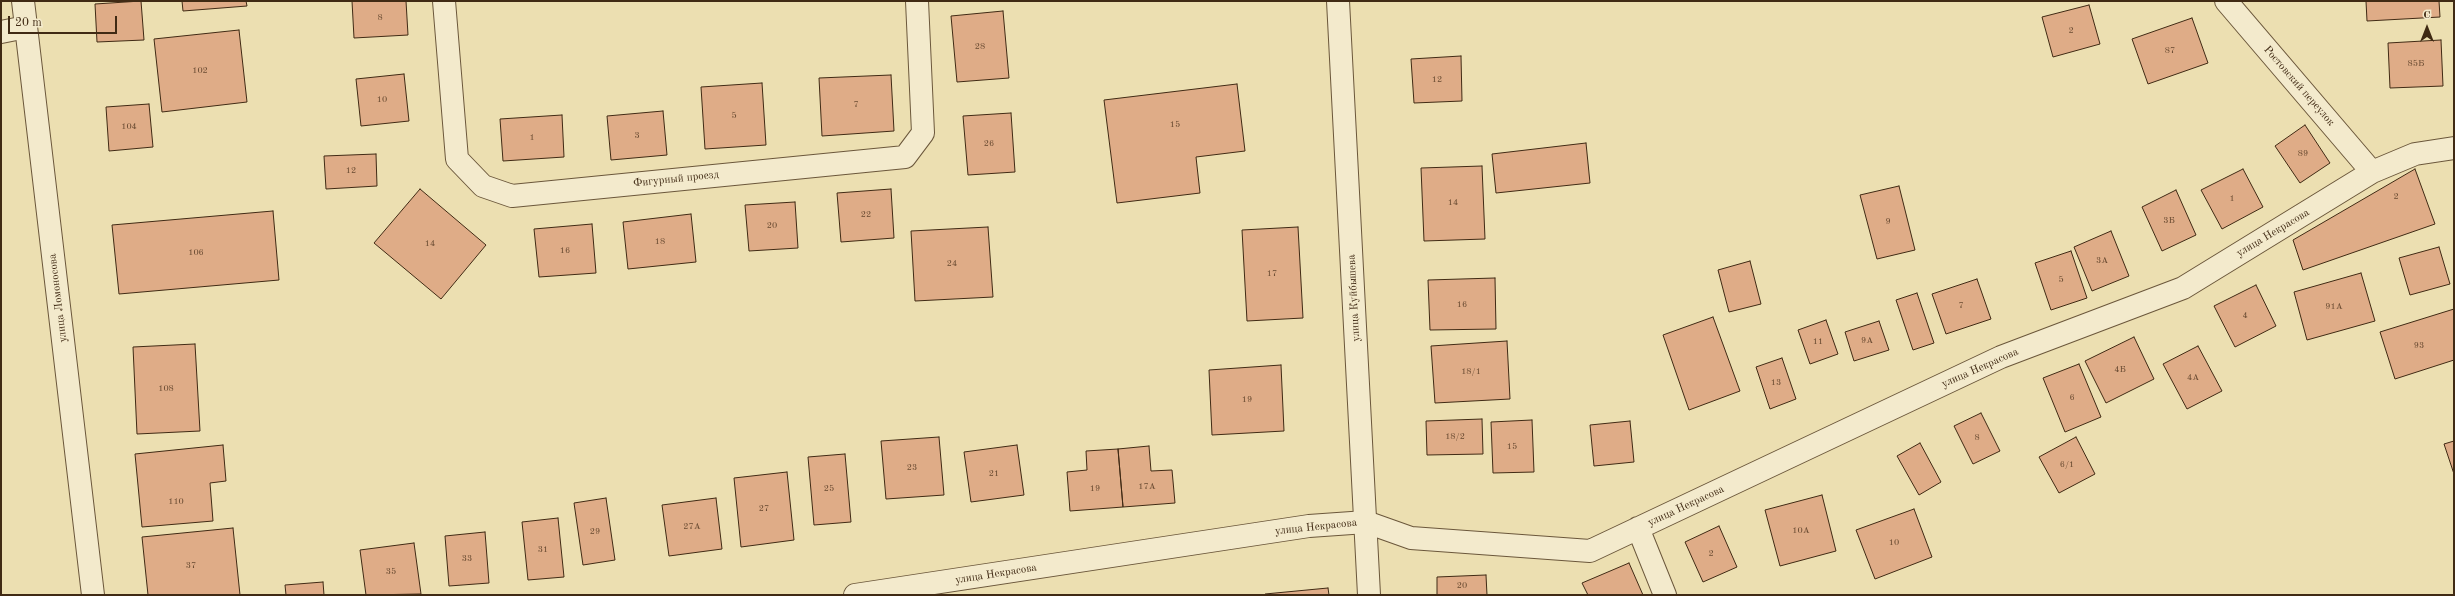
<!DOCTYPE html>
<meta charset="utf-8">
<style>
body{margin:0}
#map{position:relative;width:2455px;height:596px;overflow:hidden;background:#ecdfb1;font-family:"Old Standard TT",serif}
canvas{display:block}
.frame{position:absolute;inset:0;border:2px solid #402a14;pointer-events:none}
.north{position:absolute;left:2407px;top:8px;width:40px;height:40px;-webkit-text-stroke:3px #f3eacc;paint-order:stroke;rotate:0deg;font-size:11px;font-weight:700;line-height:16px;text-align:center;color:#402a14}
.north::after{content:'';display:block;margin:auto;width:14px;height:18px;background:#402a14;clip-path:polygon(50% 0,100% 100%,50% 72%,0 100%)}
.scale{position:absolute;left:8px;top:16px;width:109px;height:18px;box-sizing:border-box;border:2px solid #402a14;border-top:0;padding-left:5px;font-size:12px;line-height:14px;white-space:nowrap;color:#402a14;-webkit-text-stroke:3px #f3eacc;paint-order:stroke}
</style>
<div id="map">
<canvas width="2455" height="596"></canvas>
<div class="frame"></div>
<div class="north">С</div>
<div class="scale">20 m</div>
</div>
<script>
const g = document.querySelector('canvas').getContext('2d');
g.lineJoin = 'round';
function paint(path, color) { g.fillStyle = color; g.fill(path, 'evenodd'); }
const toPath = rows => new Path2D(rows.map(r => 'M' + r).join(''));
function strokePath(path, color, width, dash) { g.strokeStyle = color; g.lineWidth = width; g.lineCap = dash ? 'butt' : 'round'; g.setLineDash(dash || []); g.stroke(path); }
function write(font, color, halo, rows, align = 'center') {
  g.font = font + ' "Old Standard TT",serif'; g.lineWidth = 3; g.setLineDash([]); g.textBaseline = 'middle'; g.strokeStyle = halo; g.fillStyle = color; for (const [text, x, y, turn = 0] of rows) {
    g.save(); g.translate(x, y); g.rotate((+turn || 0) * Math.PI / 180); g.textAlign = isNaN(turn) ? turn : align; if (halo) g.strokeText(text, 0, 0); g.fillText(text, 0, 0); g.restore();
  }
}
const building = toPath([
 [141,1,144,40,97,42,95,4,141,1],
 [182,1,246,1,247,6,183,11,182,1],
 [352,1,406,1,408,35,354,38,352,1],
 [2366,1,2439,1,2440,17,2367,21,2366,1],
 [2089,5,2100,44,2053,57,2042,17,2089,5],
 [1003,11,1009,78,957,82,951,16,1003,11],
 [2192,18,2208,63,2148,84,2132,39,2192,18],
 [239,30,247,102,162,112,154,39,239,30],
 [2441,40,2443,86,2390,88,2388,43,2441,40],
 [1461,56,1462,101,1414,103,1411,59,1461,56],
 [404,74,409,121,361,126,356,79,404,74],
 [891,75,894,131,822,136,819,78,891,75],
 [762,83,766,145,705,149,701,87,762,83],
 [1237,84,1245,151,1196,157,1200,193,1117,203,1104,100,1237,84],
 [149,104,153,147,109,151,106,107,149,104],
 [663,111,667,155,611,160,607,116,663,111],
 [1011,113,1015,172,968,175,963,116,1011,113],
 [562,115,564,157,503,161,500,119,562,115],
 [2305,125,2330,163,2300,183,2275,146,2305,125],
 [1586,143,1590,183,1496,193,1492,154,1586,143],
 [376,154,377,186,326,189,324,156,376,154],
 [1482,166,1485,239,1424,241,1421,168,1482,166],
 [2243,169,2263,207,2222,229,2201,190,2243,169],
 [2415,169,2435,224,2303,270,2293,240,2415,169],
 [1899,186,1915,250,1877,259,1860,195,1899,186],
 [420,189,486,245,441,299,374,243,420,189],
 [891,189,894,238,841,242,837,193,891,189],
 [2176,190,2196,235,2162,251,2142,207,2176,190],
 [795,202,798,248,749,251,745,205,795,202],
 [273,211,279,280,119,294,112,225,273,211],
 [691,214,696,262,628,269,623,222,691,214],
 [592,224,596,273,539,277,534,229,592,224],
 [988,227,993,297,915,301,911,231,988,227],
 [1298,227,1303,318,1247,321,1242,230,1298,227],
 [2111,231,2129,276,2092,291,2074,247,2111,231],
 [2439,247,2450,284,2410,295,2399,258,2439,247],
 [2071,251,2087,298,2051,310,2035,263,2071,251],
 [1750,261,1761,304,1729,312,1718,270,1750,261],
 [2361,273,2375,321,2307,340,2294,292,2361,273],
 [1495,278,1496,329,1430,330,1428,280,1495,278],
 [1977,279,1991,319,1946,334,1932,294,1977,279],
 [2256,285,2276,326,2235,347,2214,306,2256,285],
 [1917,293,1934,343,1913,350,1896,300,1917,293],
 [2454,309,2454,360,2395,379,2380,332,2454,309],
 [1713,317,1740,391,1689,410,1663,335,1713,317],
 [1826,320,1838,354,1810,364,1798,330,1826,320],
 [1879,321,1889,350,1854,361,1845,332,1879,321],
 [2134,337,2154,379,2106,403,2085,361,2134,337],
 [1507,341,1510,399,1435,403,1431,346,1507,341],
 [195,344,200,431,137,434,133,347,195,344],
 [2198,346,2222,391,2187,409,2163,364,2198,346],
 [1782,358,1796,399,1770,409,1756,367,1782,358],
 [2079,364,2101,417,2065,432,2043,378,2079,364],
 [1281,365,1284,431,1212,435,1209,370,1281,365],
 [1981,413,2000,451,1973,464,1954,426,1981,413],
 [1482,419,1483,454,1427,455,1426,421,1482,419],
 [1532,420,1534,472,1493,473,1491,422,1532,420],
 [1630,421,1634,462,1594,466,1590,425,1630,421],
 [939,437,944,495,886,499,881,441,939,437],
 [2076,437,2095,474,2059,493,2039,457,2076,437],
 [2454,441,2454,474,2444,444,2454,441],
 [1920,443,1941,482,1919,495,1897,456,1920,443],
 [223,445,226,481,210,483,213,521,142,527,135,454,223,445],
 [1017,445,1024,495,971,502,964,452,1017,445],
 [1149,446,1151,471,1172,470,1175,503,1123,507,1118,449,1149,446],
 [1118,449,1123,507,1070,511,1067,472,1087,470,1086,451,1118,449],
 [845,454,851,522,814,525,808,457,845,454],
 [787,472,794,540,741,547,734,478,787,472],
 [1822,495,1836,551,1780,566,1765,510,1822,495],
 [606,498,615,560,583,565,574,503,606,498],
 [716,498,722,549,669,556,662,505,716,498],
 [1914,509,1932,557,1875,579,1856,530,1914,509],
 [558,518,564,577,528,580,522,522,558,518],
 [1719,526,1737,567,1703,582,1685,542,1719,526],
 [233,528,240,595,148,595,142,537,233,528],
 [485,532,489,583,449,586,445,536,485,532],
 [414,543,421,594,366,595,360,550,414,543],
 [1629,563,1643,595,1588,595,1582,583,1629,563],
 [1486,575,1487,595,1437,595,1437,577,1486,575],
 [323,582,324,595,286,595,285,585,323,582],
 [1328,588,1329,595,1265,595,1265,594,1328,588]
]);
const minor = toPath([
 [444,1,457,159,483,186,512,196,905,157,923,133,917,1],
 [2226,1,2372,172],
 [1,32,26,27],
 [1638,528,1665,595],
 [855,595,1309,526,1366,522,1411,538,1590,551,2001,357,2183,288,2372,172,2415,154,2454,148]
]);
const tertiary = toPath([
 [23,1,93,595],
 [1338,1,1369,595]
]);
const numberNames = [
 ["8",380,18],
 ["2",2071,31],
 ["28",980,47],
 ["87",2170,51],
 ["85Б",2416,64],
 ["102",200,71],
 ["12",1437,80],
 ["10",382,100],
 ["7",856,105],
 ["5",734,116],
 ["15",1175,125],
 ["104",129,127],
 ["3",637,136],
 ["1",532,138],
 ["26",989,144],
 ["89",2303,154],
 ["12",351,171],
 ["2",2396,197],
 ["1",2232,199],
 ["14",1453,203],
 ["22",866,215],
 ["3Б",2169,221],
 ["9",1888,222],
 ["20",772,226],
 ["18",660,242],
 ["14",430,244],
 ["16",565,251],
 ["106",196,253],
 ["3А",2102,261],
 ["24",952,264],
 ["17",1272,274],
 ["5",2061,280],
 ["16",1462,305],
 ["7",1961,306],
 ["91А",2334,307],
 ["4",2245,316],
 ["9А",1867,341],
 ["11",1818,342],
 ["93",2419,346],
 ["4Б",2120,370],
 ["18/1",1471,372],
 ["4А",2193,378],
 ["13",1776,383],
 ["108",166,389],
 ["6",2072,398],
 ["19",1247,400],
 ["18/2",1455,437],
 ["8",1977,438],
 ["15",1512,447],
 ["6/1",2067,465],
 ["23",912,468],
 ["21",994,474],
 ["17А",1147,487],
 ["25",829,489],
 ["19",1095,489],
 ["110",176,502],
 ["27",764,509],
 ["27А",692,527],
 ["10А",1801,531],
 ["29",595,532],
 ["10",1894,543],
 ["31",543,550],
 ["2",1711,554],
 ["33",467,559],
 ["37",191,566],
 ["35",391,572],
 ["20",1462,586]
];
const streetNames = [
 ["Ростовский переулок",2299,86,49],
 ["Фигурный проезд",676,179,-6],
 ["улица Некрасова",2273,233,-31],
 ["улица Ломоносова",58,298,-97],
 ["улица Куйбышева",1354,298,-93],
 ["улица Некрасова",1980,368,-24],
 ["улица Некрасова",1686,506,-25],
 ["улица Некрасова",1316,527,-6],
 ["улица Некрасова",996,574,-9]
];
paint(building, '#dfac87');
strokePath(building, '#402a14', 1);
strokePath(minor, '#6b573b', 24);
strokePath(tertiary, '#6b573b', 24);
strokePath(minor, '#f3eacc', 22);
strokePath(tertiary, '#f3eacc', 22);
write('9px', '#684a31', null, numberNames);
write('11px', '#402a14', '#f3eacc', streetNames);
</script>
